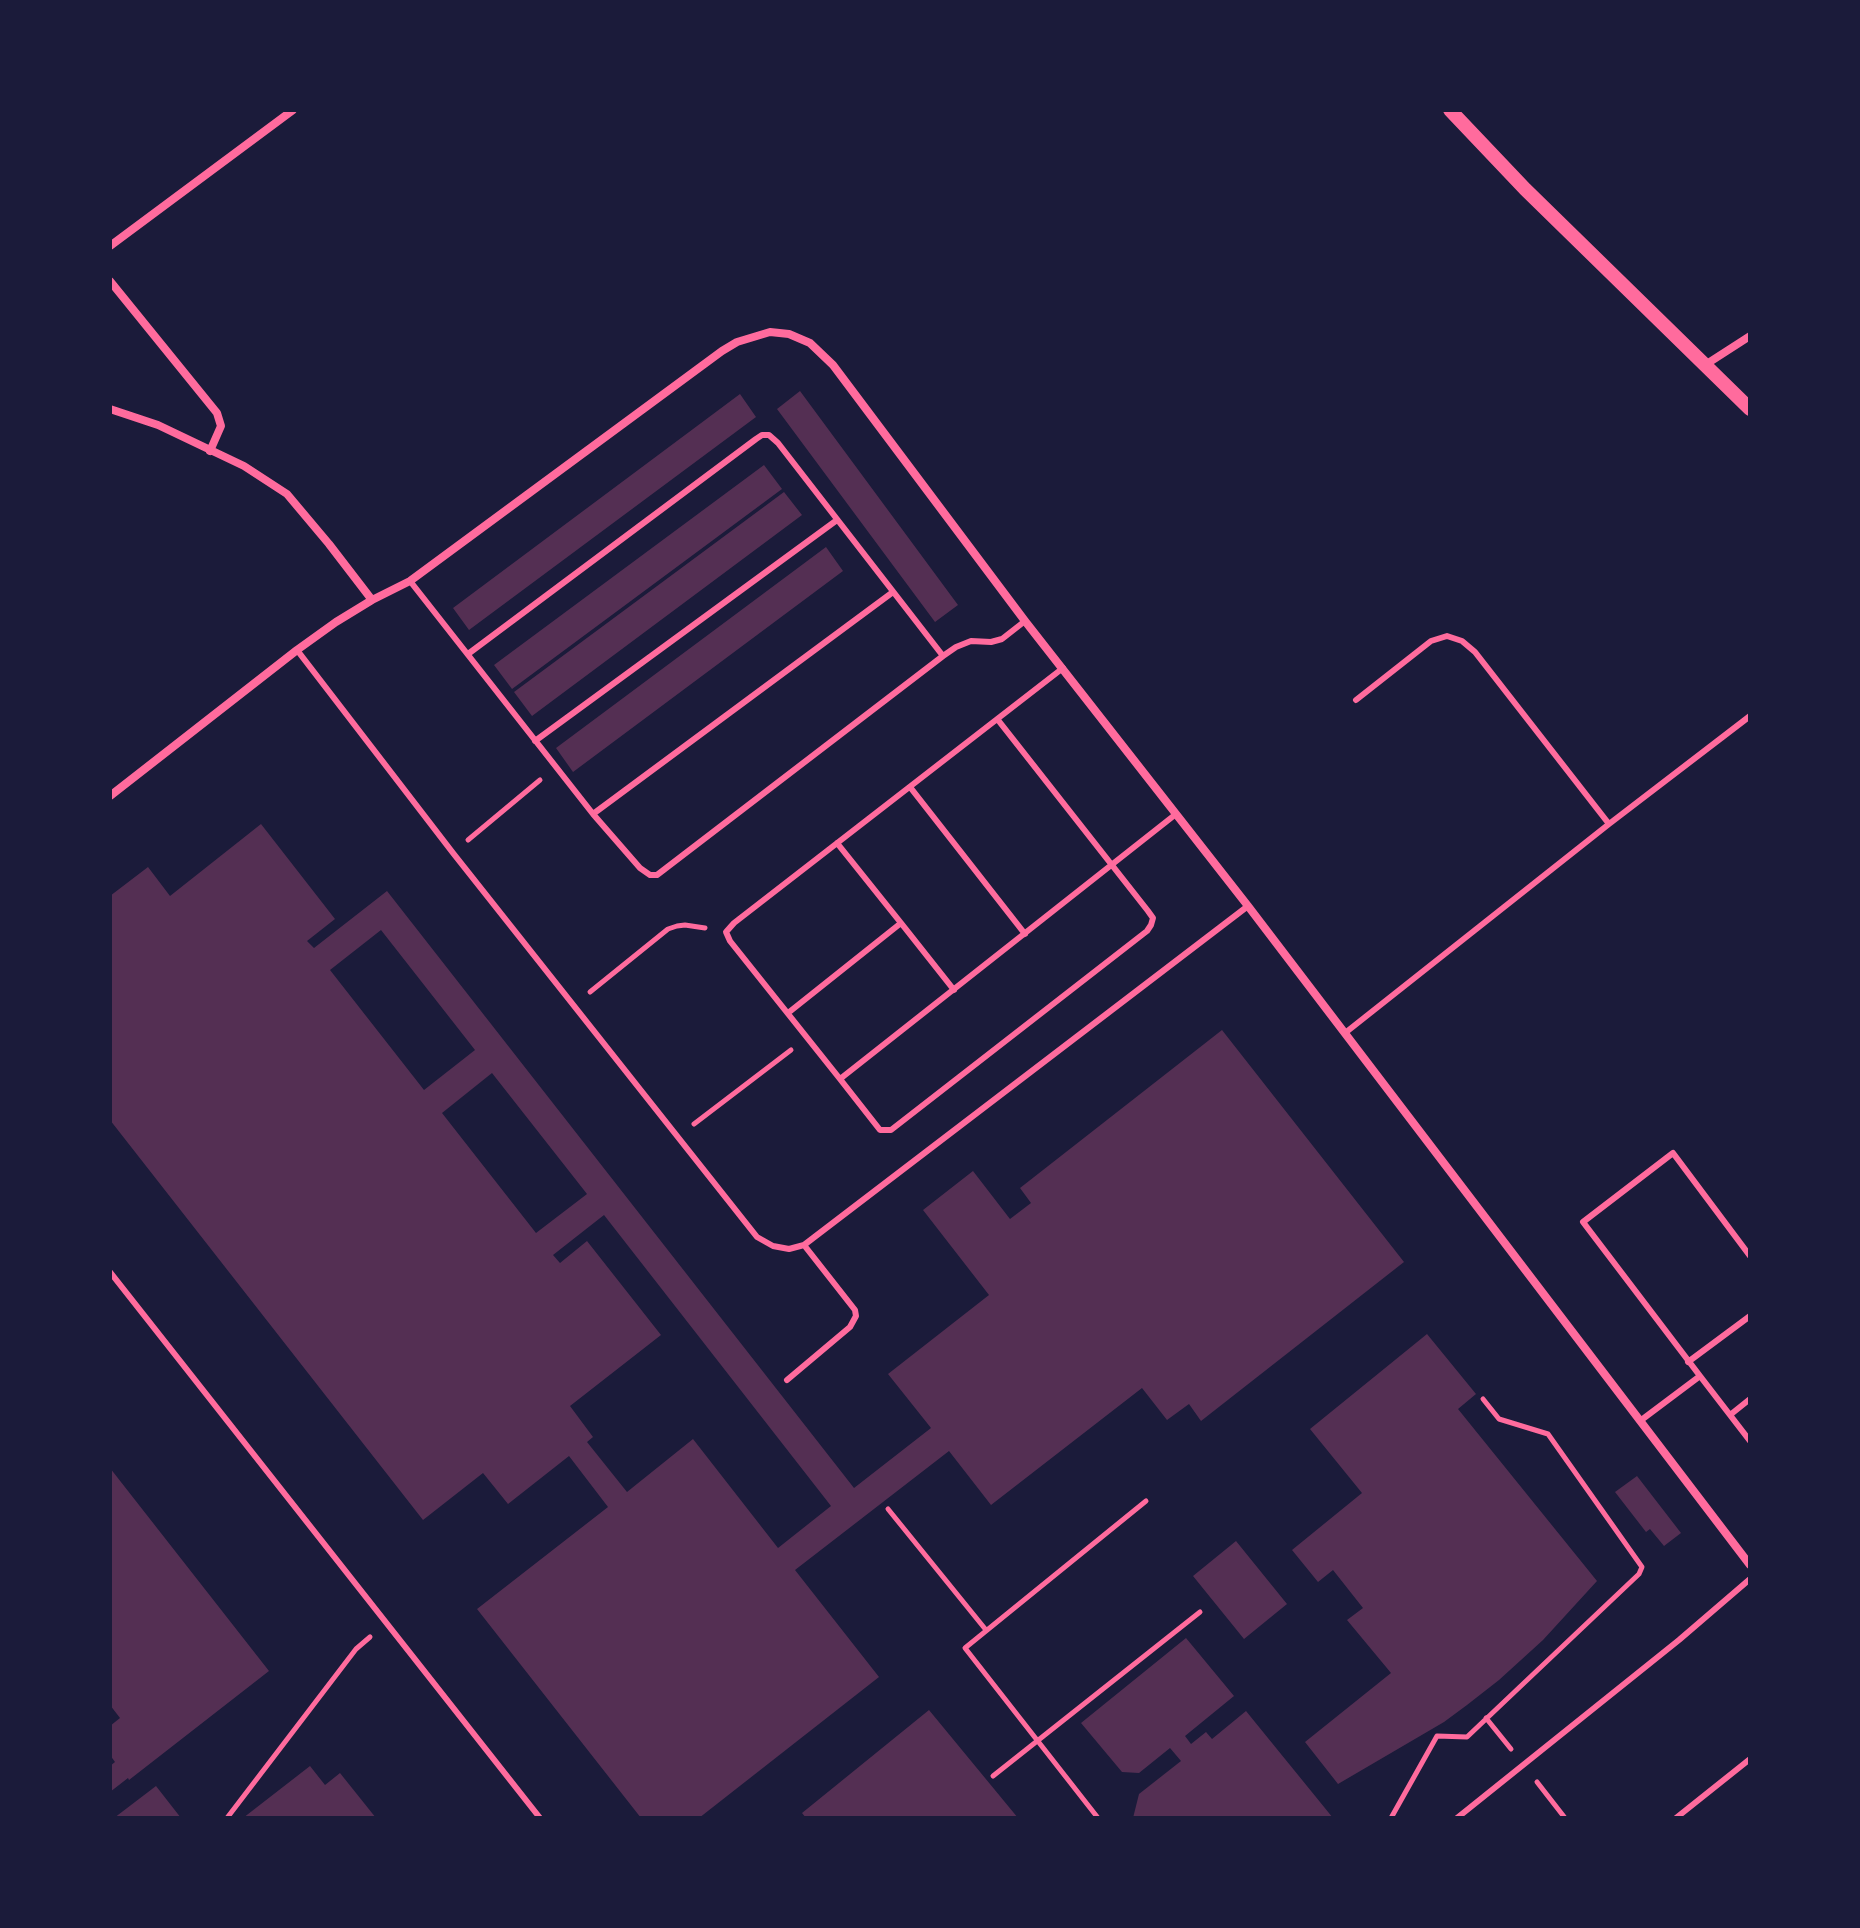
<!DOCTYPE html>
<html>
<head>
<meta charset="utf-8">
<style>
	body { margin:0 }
	#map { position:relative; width:1860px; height:1928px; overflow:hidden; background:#1b1b3a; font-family:"Archivo Narrow",sans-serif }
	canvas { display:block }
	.frame { position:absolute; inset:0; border:112px solid #1b1b3a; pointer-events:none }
</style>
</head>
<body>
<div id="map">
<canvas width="1860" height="1928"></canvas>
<div class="frame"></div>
</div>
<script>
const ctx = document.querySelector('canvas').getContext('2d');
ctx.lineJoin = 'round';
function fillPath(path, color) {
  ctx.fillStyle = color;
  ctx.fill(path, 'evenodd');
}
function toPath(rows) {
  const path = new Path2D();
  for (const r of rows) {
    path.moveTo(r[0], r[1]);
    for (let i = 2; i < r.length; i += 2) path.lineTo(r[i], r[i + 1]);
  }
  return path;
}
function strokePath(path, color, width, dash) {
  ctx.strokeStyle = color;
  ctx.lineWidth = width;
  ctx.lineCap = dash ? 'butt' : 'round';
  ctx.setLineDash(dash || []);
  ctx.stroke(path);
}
fillPath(toPath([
	[800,391,958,605,935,622,777,409],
	[740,394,756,417,469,630,453,608],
	[764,465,782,489,512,689,494,665],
	[784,492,802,515,532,716,514,692],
	[826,547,843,571,573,772,556,748],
	[261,824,335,919,307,941,314,948,387,891,854,1488,931,1428,888,1374,989,1295,923,1210,973,1171,1010,1219,1031,1203,1020,1188,1222,1030,1404,1262,1201,1421,1189,1404,1167,1420,1142,1388,991,1505,949,1451,795,1570,879,1677,699,1818,641,1818,477,1609,608,1507,569,1456,508,1504,483,1473,423,1520,110,1120,110,896,148,867,170,896],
	[381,930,475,1050,424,1090,330,970],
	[492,1073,587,1194,536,1233,442,1113],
	[604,1215,831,1506,778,1548,693,1439,627,1492,587,1442,593,1437,570,1406,661,1335,587,1241,560,1263,553,1255],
	[1427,1334,1476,1394,1458,1409,1597,1581,1543,1640,1499,1680,1467,1705,1444,1722,1338,1784,1305,1742,1391,1673,1347,1620,1363,1608,1333,1570,1318,1582,1292,1550,1362,1493,1310,1429],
	[110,1468,269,1671,129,1780,128,1778,110,1792,110,1766,115,1762,110,1755,110,1726,120,1718,110,1705],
	[1637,1476,1681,1533,1664,1546,1650,1529,1646,1532,1615,1492],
	[1236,1541,1287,1604,1244,1639,1193,1576],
	[1186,1638,1234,1696,1185,1736,1191,1744,1206,1732,1212,1739,1246,1711,1333,1818,1133,1818,1139,1794,1181,1761,1170,1748,1139,1773,1122,1772,1081,1723],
	[929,1710,1018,1818,806,1818,802,1813],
	[310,1766,325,1785,340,1773,376,1818,243,1818],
	[156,1786,181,1818,114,1818]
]), '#542f53');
strokePath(toPath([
	[468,840,540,780],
	[590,992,668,929,677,926,685,925,705,928],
	[694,1124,791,1050],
	[888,1509,986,1630],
	[1486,1718,1511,1749],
	[993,1776,1200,1612],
	[1537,1782,1565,1818],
	[227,1818,356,1649,370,1637],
	[1098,1818,965,1648,1146,1501],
	[1391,1818,1437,1736,1467,1737,1639,1574,1642,1567,1548,1434,1499,1419,1483,1399]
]), '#ff6b9d', 5);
strokePath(toPath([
	[410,581,593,814,640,868,650,875,657,875,943,656,956,647,971,641,991,642,1002,639,1025,621],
	[297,650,453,853,757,1237,773,1246,789,1249,804,1245,1248,906],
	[468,654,756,439,762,435,769,435,778,443,943,656],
	[1063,668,734,923,726,932,730,941,840,1079,1176,814],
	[1356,700,1431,641,1447,636,1462,641,1475,652,1609,824],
	[535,741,837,520],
	[910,787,1025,934],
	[593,814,893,592],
	[901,923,954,990],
	[788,1013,901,923,837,843],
	[1345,1033,1609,824,1750,716],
	[840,1079,880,1130,891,1130,1147,931,1151,925,1153,918,1148,911,998,720],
	[110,1272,540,1818],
	[1688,1362,1750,1316],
	[1700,1376,1750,1441],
	[787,1380,850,1327,856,1316,855,1310,804,1245],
	[1730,1415,1750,1399],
	[1640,1421,1700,1376,1583,1222,1673,1153,1750,1256],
	[1457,1818,1679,1640,1750,1579],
	[1676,1818,1750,1759]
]), '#ff6b9d', 6);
strokePath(toPath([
	[110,246,293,110],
	[110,281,217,413,221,426,210,451],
	[1705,365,1750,336],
	[110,409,158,425,244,466,287,494,329,544,372,600],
	[110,796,297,650,336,622,372,600,410,581,722,351,737,342,770,332,789,334,810,343,833,365,1025,621,1248,906,1750,1565]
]), '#ff6b9d', 8);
strokePath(toPath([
	[1450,110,1525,189,1750,409]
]), '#ff6b9d', 14);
</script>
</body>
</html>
